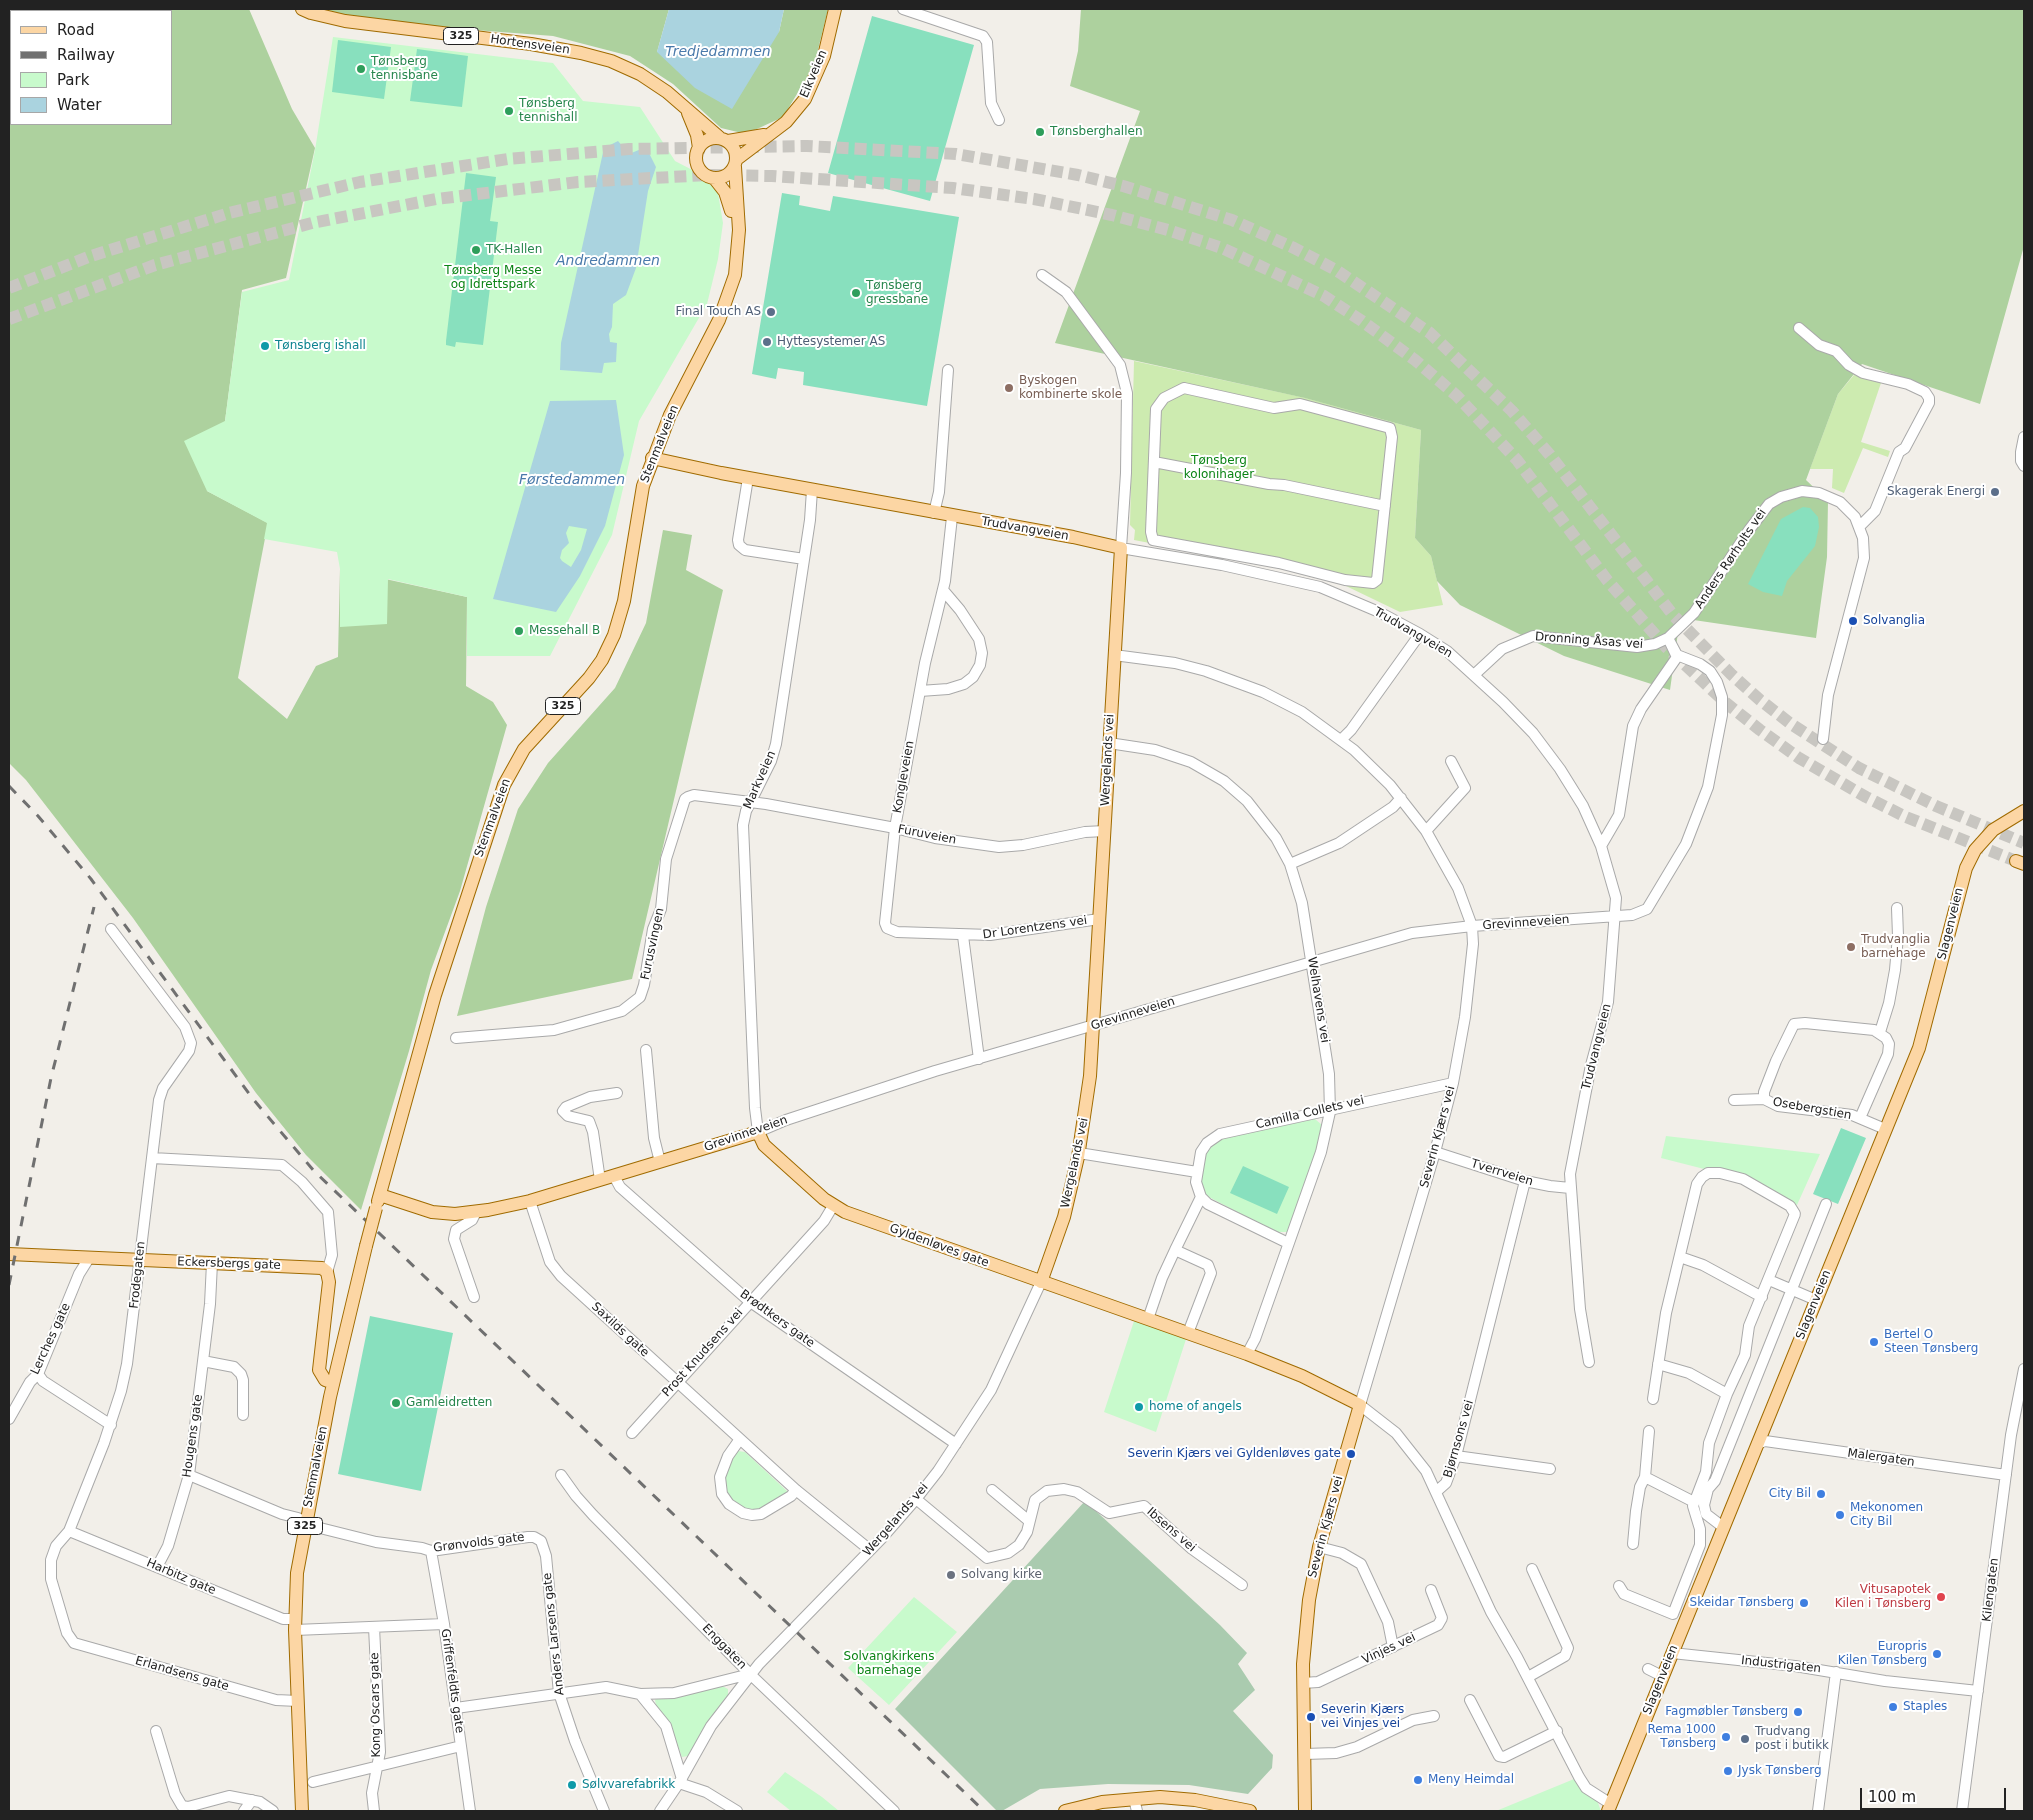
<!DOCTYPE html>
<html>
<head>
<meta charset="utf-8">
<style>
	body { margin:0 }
	#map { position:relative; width:2033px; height:1820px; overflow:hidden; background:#f2efe9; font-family:"DejaVu Sans",sans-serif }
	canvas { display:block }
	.frame { position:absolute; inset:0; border:10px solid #222; pointer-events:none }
	.legend { position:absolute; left:10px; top:10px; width:162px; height:115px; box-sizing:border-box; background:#fff; border:1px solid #a7a7a7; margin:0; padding:6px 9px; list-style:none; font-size:15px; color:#222 }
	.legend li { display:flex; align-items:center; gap:10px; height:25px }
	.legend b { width:25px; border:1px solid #a7a7a7 }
	.scale { position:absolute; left:1860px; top:1788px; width:146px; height:22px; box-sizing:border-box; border:2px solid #222; border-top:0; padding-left:6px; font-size:15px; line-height:18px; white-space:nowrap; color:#222; -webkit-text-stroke:4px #fff; paint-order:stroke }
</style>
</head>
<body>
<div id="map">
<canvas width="2033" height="1820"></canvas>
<div class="frame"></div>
<ul class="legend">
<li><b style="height:6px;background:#fcd6a4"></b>Road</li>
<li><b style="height:6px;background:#707070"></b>Railway</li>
<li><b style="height:14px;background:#c8facc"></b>Park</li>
<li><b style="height:14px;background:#aad3df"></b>Water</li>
</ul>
<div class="scale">100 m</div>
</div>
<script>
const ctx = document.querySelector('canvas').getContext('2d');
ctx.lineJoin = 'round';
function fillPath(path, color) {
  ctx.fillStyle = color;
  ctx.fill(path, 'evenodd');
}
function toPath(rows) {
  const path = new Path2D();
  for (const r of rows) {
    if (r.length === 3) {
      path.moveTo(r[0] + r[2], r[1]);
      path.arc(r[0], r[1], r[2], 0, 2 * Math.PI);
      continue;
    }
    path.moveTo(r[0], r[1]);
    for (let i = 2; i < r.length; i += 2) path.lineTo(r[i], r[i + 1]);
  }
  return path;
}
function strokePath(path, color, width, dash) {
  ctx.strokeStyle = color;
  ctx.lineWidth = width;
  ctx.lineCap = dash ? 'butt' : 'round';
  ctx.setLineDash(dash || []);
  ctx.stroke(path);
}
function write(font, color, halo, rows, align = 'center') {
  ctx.font = font + ' "DejaVu Sans",sans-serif';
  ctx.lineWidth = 4;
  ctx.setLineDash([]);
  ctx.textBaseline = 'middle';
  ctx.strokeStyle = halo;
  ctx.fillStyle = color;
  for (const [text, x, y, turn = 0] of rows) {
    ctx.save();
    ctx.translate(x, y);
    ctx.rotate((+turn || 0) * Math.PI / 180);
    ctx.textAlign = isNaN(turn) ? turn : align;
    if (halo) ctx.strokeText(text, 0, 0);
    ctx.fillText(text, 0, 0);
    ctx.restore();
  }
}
fillPath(toPath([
	[1134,361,1306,398,1421,430,1415,538,1431,556,1443,605,1400,612,1346,586,1305,573,1134,540,1135,530,1130,525],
	[1854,375,1882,380,1861,442,1890,451,1888,457,1863,448,1844,493,1832,488,1833,469,1810,469,1838,394]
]), '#cdebb0');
fillPath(toPath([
	[9,9,249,9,292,109,315,148,286,278,242,290,225,421,207,491,268,523,238,678,287,719,316,666,338,657,340,569,467,597,466,686,493,702,507,725,460,891,431,970,409,1051,361,1210,306,1155,256,1093,133,918,26,780,9,763],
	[11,11,171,11,171,124,11,124],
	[311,9,669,9,657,52,779,32,784,9,828,9,814,66,783,117,746,134,721,128,673,84,630,56,553,36,397,24],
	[1081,9,2024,9,2024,246,1980,404,1862,364,1838,394,1806,480,1828,501,1827,557,1816,638,1680,618,1670,690,1564,656,1460,605,1437,581,1431,556,1415,538,1421,430,1305,398,1055,343,1140,111,1070,86,1078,51],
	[663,530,692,535,686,570,723,590,632,979,457,1016,486,907,518,809,548,763,615,688,646,623]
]), '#add19e');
fillPath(toPath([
	[1085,1501,1220,1625,1247,1653,1238,1664,1255,1690,1233,1711,1273,1755,1272,1768,1248,1794,1189,1785,1108,1784,1040,1789,1002,1811,997,1811,895,1709]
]), '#aacbaf');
fillPath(toPath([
	[333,37,553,63,583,101,640,107,675,161,702,175,718,193,723,223,718,259,707,304,639,421,612,535,550,656,467,656,467,597,388,579,387,624,340,627,340,569,337,552,264,539,267,523,207,491,184,441,225,421,242,292,289,280,315,150],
	[1315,1119,1322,1125,1319,1144,1287,1232,1276,1232,1205,1195,1200,1183,1206,1152,1210,1146,1222,1138],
	[1666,1136,1820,1154,1797,1205,1708,1170,1661,1158],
	[1136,1315,1188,1333,1156,1432,1104,1412],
	[738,1451,745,1452,788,1492,771,1508,746,1511,726,1495,723,1477,734,1455],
	[914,1597,957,1632,889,1705,848,1668],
	[722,1686,728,1689,728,1696,711,1717,688,1756,682,1757,670,1724,656,1705,655,1700,657,1698],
	[785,1772,822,1797,839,1811,791,1811,767,1792],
	[1579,1777,1595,1795,1601,1811,1496,1811]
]), '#c8facc');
fillPath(toPath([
	[872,16,974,45,930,201,828,173],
	[338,40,391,47,384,99,332,92],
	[417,49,468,56,462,107,410,101],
	[466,173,496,177,490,221,498,222,483,345,456,342,455,347,446,345,446,341],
	[782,193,800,196,799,205,830,211,833,196,959,217,927,406,803,385,804,372,778,368,776,379,752,374],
	[1803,507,1810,508,1818,517,1819,527,1815,546,1787,581,1782,596,1763,592,1748,584,1781,519],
	[1841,1128,1866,1138,1838,1204,1813,1194],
	[1243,1166,1289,1187,1277,1214,1230,1193],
	[370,1316,453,1333,421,1491,338,1474]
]), '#88e0be');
fillPath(toPath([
	[669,9,784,9,779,32,732,109,695,88,657,52],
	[618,141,629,154,646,147,656,167,648,191,636,268,626,295,613,304,612,327,609,334,610,342,617,343,616,362,604,363,602,373,560,370,561,343,604,148],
	[616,400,624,455,605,526,580,576,556,612,493,599,550,401],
	[569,526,587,529,581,550,571,567,562,561,560,558,562,550,569,543,566,533]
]), '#aad3df');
strokePath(toPath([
	[9,288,91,256,229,213,360,182,508,159,629,149,807,146,956,154,1078,175,1123,186,1232,220,1294,248,1336,270,1430,333,1512,411,1550,455,1673,615,1731,674,1760,700,1791,724,1859,768,1936,806,2024,843],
	[9,319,155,265,312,223,436,199,578,182,708,175,772,176,953,188,1034,199,1112,215,1168,230,1222,248,1324,296,1362,321,1415,360,1457,396,1517,460,1607,580,1666,647,1726,703,1760,730,1799,758,1866,797,1906,817,2016,861]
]), '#c8c6c1', 12, [12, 6]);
const minor = toPath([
	[903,9,983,36,987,42,991,103,999,120],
	[1042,275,1066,292,1120,365,1127,393,1126,473,1121,548,1222,565,1320,587,1379,612,1420,634,1447,651,1503,702,1533,733,1560,769,1583,806,1601,846,1616,898,1608,1002,1591,1065,1570,1174,1580,1309,1589,1362],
	[1799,328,1819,345,1836,351,1849,365,1863,373,1908,384,1925,392,1929,398,1929,403,1905,448,1899,452,1875,511,1860,526],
	[1184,388,1274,408,1300,404,1390,428,1392,437,1377,580,1373,583,1345,580,1279,563,1153,540,1151,532,1156,409,1164,398,1184,388],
	[2024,437,2021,452,2021,461,2024,466],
	[1154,462,1269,484,1284,485,1385,506],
	[748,478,738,540,739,545,745,550,804,559],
	[812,490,810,520,776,744,771,761,746,811,743,825,755,1108,758,1132,786,1120,935,1071,1412,933,1472,926,1632,915,1647,909,1686,844,1708,787,1722,715,1722,697,1717,682,1710,671,1700,664,1677,655,1668,638,1655,644,1637,647,1533,636,1502,649,1475,674],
	[934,513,939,492,948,370],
	[952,517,945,581,925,663,895,828,885,923,887,928,897,932,990,935,1099,919],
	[1114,655,1175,663,1206,671,1263,692,1302,712,1354,750,1390,785,1426,831,1458,888,1472,926,1473,944,1465,1017,1453,1083,1435,1152,1360,1405,1396,1433,1426,1471,1491,1612,1517,1657,1579,1777,1586,1788,1611,1804],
	[920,691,948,689,964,684,973,677,980,665,982,653,979,639,960,610,943,590],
	[1341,740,1351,730,1420,634],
	[1109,743,1155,750,1191,762,1224,781,1247,801,1276,838,1290,864,1302,903,1329,1074,1330,1112,1321,1152,1255,1339,1247,1354],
	[1426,831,1465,788,1451,761],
	[1601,846,1619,815,1633,726,1641,709,1677,657,1668,638,1694,613,1749,530,1769,504,1781,497,1802,491,1819,493,1840,502,1855,517,1863,538,1864,558,1828,695,1823,739],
	[1290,864,1339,843,1393,807,1401,798],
	[111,929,185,1027,191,1043,189,1051,163,1088,159,1100,127,1364,121,1391,104,1443,69,1531,56,1546,51,1560,51,1579,67,1633,74,1643,276,1700,298,1701],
	[963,936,979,1059],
	[1880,1032,1889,1003,1895,970,1898,936,1897,908],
	[456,1038,554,1030,622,1011,640,997,644,985,653,929,661,909,666,859,685,799,688,797,694,795,766,804,895,828,935,838,999,847,1023,845,1085,832,1105,831],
	[646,1050,654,1138,660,1162],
	[1764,1099,1764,1092,1776,1061,1794,1024,1805,1023,1874,1030,1886,1038,1889,1044,1888,1054,1860,1118],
	[1734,1100,1764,1099,1778,1106,1852,1115,1885,1129],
	[1435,1152,1525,1181,1550,1186,1570,1188],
	[1079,1153,1197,1172],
	[152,1158,282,1165,302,1182,328,1212,332,1255,327,1272],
	[614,1176,620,1187,749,1301,956,1444],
	[600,1180,593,1132,589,1121,568,1116,563,1111,566,1107,590,1097,617,1093],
	[530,1201,550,1262,561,1276,796,1490,870,1550],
	[1288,1243,1208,1204,1201,1197,1196,1182,1201,1152,1207,1143,1220,1134,1453,1083],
	[1175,1250,1201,1197],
	[1680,1257,1703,1265,1762,1297],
	[1769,1280,1816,1300],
	[474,1297,454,1239,456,1230,472,1220,476,1212],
	[1148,1319,1162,1278,1175,1250,1208,1265,1211,1273,1188,1333],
	[203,1361,234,1367,241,1374,243,1380,243,1415],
	[1658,1364,1689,1373,1727,1394],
	[38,1374,43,1381,111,1425],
	[9,1419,30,1382,38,1374,79,1274,89,1258],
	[632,1433,824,1221,833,1206],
	[740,1439,728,1456,720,1477,722,1494,729,1504,743,1513,752,1515,761,1514,791,1496,796,1490],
	[1757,1444,1765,1441,2006,1475],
	[1456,1456,1550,1469],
	[189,1475,282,1514,298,1518,312,1526,376,1542,422,1548,431,1551,528,1537,534,1537,541,1541,546,1556,559,1693,575,1741,604,1811],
	[561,1475,576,1496,593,1515,750,1674,894,1811],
	[1645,1477,1694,1502],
	[992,1490,1029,1521],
	[1437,1491,1446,1483,1456,1456,1525,1181],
	[916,1499,987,1558,1008,1553,1019,1545,1027,1532,1035,1500,1047,1491,1064,1489,1077,1492,1109,1513,1144,1506,1192,1549,1242,1585],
	[1723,1527,1706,1514,1704,1505,1708,1489,1715,1481,1826,1204],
	[69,1531,283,1619,295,1619],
	[1633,1544,1636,1511,1640,1487,1645,1477,1649,1431],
	[1319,1547,1342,1553,1361,1564,1388,1622,1393,1647],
	[431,1551,444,1624,470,1811],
	[157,1567,168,1546,189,1475,210,1304,212,1263],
	[1619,1586,1624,1594,1673,1614,1700,1545,1700,1529,1693,1506,1706,1472,1709,1443,1727,1394,1745,1355,1749,1326,1795,1214,1790,1206,1743,1179,1720,1173,1708,1173,1702,1177,1697,1184,1666,1313,1653,1399],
	[295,1630,444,1624],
	[1672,1653,1795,1666,1885,1681,1978,1691],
	[1648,1669,1662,1676],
	[1528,1677,1565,1656,1568,1648,1532,1569],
	[1303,1683,1318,1682,1438,1625,1442,1618,1431,1590],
	[640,1694,666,1726,682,1779],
	[1470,1700,1499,1756,1504,1757,1557,1731],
	[456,1708,606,1687,640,1694,674,1693,750,1674],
	[156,1731,175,1794,182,1806,188,1807,229,1796,260,1802,273,1811],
	[1305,1754,1336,1753,1357,1747,1413,1720,1434,1716],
	[313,1782,461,1746],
	[679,1783,706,1792,737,1811],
	[1134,1799,1137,1811],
	[244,1811,252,1800],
	[374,1811,372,1793,380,1752,374,1627],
	[660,1811,679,1783,711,1726,759,1664,882,1538,916,1499,938,1471,991,1390,1041,1282],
	[1818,1811,1836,1672],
	[1962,1811,2011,1435,2024,1369]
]);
const major = toPath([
	[302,9,311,13,345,21,531,44,581,53,611,61,640,74,667,92,719,137],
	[688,113,697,135,699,148],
	[716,158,20],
	[728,141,764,135],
	[737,159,786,122,805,99,824,56,835,9],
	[714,178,725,192,731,211],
	[652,458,721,473,1073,537,1121,548,1090,1076,1078,1157,1064,1217,1041,1282],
	[2016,861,2024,864],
	[380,1195,432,1212,455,1214,488,1210,530,1201,758,1132,764,1145,824,1199,845,1212,1247,1354,1302,1376,1360,1405,1319,1547,1309,1600,1303,1664,1305,1811],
	[378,1201,435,995,504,785,524,749,589,678,602,660,614,635,624,601,643,486,670,415,719,320,735,275,739,230,735,167],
	[9,1254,322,1268,327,1272,329,1282,319,1370,325,1380,333,1383],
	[302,1811,295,1630,297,1573,330,1397,366,1246],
	[1065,1811,1102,1802,1160,1797,1195,1800,1250,1811],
	[1608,1811,1919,1048,1966,868,1975,850,1993,830,2024,811]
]);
strokePath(minor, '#a9a9a9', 12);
strokePath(major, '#a06b00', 14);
strokePath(minor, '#fff', 10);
strokePath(major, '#fcd6a4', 12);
strokePath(toPath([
	[9,786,38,816,91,879,253,1099,314,1171,984,1811],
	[9,1285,51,1078,94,907]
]), '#707070', 3, [10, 10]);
const majorBridge = toPath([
	[366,1246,376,1208]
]);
strokePath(majorBridge, '#a06b00', 14, []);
strokePath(majorBridge, '#fcd6a4', 12);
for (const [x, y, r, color] of [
	[361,69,5,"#2e9e5b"],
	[509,111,5,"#2e9e5b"],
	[1040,132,5,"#2e9e5b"],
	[476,250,5,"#2e9e5b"],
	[856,293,5,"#2e9e5b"],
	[771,312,5,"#5c6f8a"],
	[767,342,5,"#5c6f8a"],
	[265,346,5,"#0f9aa8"],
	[1009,388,5,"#8d6e63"],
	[1995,492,5,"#5c6f8a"],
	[1853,621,5,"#1a4fb4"],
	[519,631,5,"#2e9e5b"],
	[1851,947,5,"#8d6e63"],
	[1874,1342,5,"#3f7fe0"],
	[396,1403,5,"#2e9e5b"],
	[1139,1407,5,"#0f9aa8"],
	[1351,1454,5,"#1a4fb4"],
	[1821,1494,5,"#3f7fe0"],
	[1840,1515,5,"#3f7fe0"],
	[951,1575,5,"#6b7280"],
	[1941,1597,5,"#e0444e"],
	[1804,1603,5,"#3f7fe0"],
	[1937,1654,5,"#3f7fe0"],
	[1893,1707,5,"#3f7fe0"],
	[1798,1712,5,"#3f7fe0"],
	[1311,1717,5,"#1a4fb4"],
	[1726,1737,5,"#3f7fe0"],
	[1745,1739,5,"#5c6f8a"],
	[1728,1771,5,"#3f7fe0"],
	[1418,1780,5,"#3f7fe0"],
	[572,1785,5,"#0f9aa8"]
]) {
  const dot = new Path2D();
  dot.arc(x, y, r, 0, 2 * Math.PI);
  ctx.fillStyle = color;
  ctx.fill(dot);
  strokePath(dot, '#fff', 2);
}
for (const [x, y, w] of [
	[461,36,35],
	[563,706,35],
	[305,1526,35]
]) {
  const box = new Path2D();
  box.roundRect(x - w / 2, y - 8.5, w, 17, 4);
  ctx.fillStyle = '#fff';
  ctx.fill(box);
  strokePath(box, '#222', 1);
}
write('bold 11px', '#222', null, [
	["325",461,36],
	["325",563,706],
	["325",305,1526]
]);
write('12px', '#222', '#fff', [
	["Hortensveien",530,45,8],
	["Eikveien",814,74,-67],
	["Stenmalveien",660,444,-68],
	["Trudvangveien",1025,529,10],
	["Anders Rørholts vei",1731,559,-56],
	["Trudvangveien",1413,633,30],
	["Dronning Åsas vei",1589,641,4],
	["Wergelands vei",1108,760,-87],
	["Kongleveien",904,777,-80],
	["Markveien",760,780,-66],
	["Stenmalveien",493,818,-70],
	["Furuveien",927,835,11],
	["Grevinneveien",1526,923,-4],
	["Slagenveien",1951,924,-76],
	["Dr Lorentzens vei",1035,928,-8],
	["Furusvingen",653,944,-78],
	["Welhavens vei",1318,1000,81],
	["Grevinneveien",1133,1014,-17],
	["Trudvangveien",1597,1047,-76],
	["Osebergstien",1812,1109,10],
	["Camilla Collets vei",1310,1113,-13],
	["Grevinneveien",746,1134,-19],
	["Severin Kjærs vei",1438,1137,-75],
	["Wergelands vei",1075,1163,-78],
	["Tverrveien",1502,1173,17],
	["Gyldenløves gate",939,1246,20],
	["Eckersbergs gate",229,1264,2],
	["Frodegaten",138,1275,-84],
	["Slagenveien",1814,1305,-68],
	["Brødtkers gate",777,1319,36],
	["Saxilds gate",620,1330,43],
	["Lerches gate",51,1339,-65],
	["Prost Knudsens vei",703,1353,-48],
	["Hougens gate",193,1436,-82],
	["Bjørnsons vei",1459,1439,-74],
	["Malergaten",1881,1458,8],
	["Stenmalveien",316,1467,-79],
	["Wergelands vei",896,1520,-49],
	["Severin Kjærs vei",1326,1527,-75],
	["Ibsens vei",1171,1530,41],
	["Grønvolds gate",479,1543,-7],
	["Harbitz gate",181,1577,23],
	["Kilengaten",1991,1590,-83],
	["Anders Larsens gate",554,1634,-96],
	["Enggaten",724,1647,46],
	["Vinjes vei",1389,1649,-25],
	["Industrigaten",1781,1665,6],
	["Erlandsens gate",182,1674,16],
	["Slagenveien",1661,1680,-68],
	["Griffenfeldts gate",452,1681,82],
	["Kong Oscars gate",376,1705,-91]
]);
write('12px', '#27864d', '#fff', [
	["Tønsberg",371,62],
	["tennisbane",371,76],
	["Tønsberg",519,104],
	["tennishall",519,118],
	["Tønsberghallen",1050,132],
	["TK-Hallen",486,250],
	["Tønsberg",866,286],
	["gressbane",866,300],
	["Messehall B",529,631],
	["Gamleidretten",406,1403]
], 'left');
write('12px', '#0c8416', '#fff', [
	["Tønsberg Messe",493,271],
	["og Idrettspark",493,285],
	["Tønsberg",1219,461],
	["kolonihager",1219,475],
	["Solvangkirkens",889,1657],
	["barnehage",889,1671]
]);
write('12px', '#4e5e75', '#fff', [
	["Final Touch AS",761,312],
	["Hyttesystemer AS",777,342,"left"],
	["Skagerak Energi",1985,492],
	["Trudvang",1755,1732,"left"],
	["post i butikk",1755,1746,"left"]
], 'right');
write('12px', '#0d838f', '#fff', [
	["Tønsberg ishall",275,346],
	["home of angels",1149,1407],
	["Sølvvarefabrikk",582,1785]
], 'left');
write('12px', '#785e54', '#fff', [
	["Byskogen",1019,381],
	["kombinerte skole",1019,395],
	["Trudvanglia",1861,940],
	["barnehage",1861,954]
], 'left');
write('12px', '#164399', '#fff', [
	["Solvanglia",1863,621],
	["Severin Kjærs vei Gyldenløves gate",1341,1454,"right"],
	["Severin Kjærs",1321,1710],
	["vei Vinjes vei",1321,1724]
], 'left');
write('12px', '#366cbe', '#fff', [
	["Bertel O",1884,1335],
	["Steen Tønsberg",1884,1349],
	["City Bil",1811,1494,"right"],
	["Mekonomen",1850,1508],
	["City Bil",1850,1522],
	["Skeidar Tønsberg",1794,1603,"right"],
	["Europris",1927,1647,"right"],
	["Kilen Tønsberg",1927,1661,"right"],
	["Staples",1903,1707],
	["Fagmøbler Tønsberg",1788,1712,"right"],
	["Rema 1000",1716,1730,"right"],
	["Tønsberg",1716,1744,"right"],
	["Jysk Tønsberg",1738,1771],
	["Meny Heimdal",1428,1780]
], 'left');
write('12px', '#5b616d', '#fff', [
	["Solvang kirke",961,1575]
], 'left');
write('12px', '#be3a42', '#fff', [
	["Vitusapotek",1931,1590],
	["Kilen i Tønsberg",1931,1604]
], 'right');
write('italic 14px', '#4a7aab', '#fff', [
	["Tredjedammen",718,52],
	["Andredammen",608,261],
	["Førstedammen",572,480]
]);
</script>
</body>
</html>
